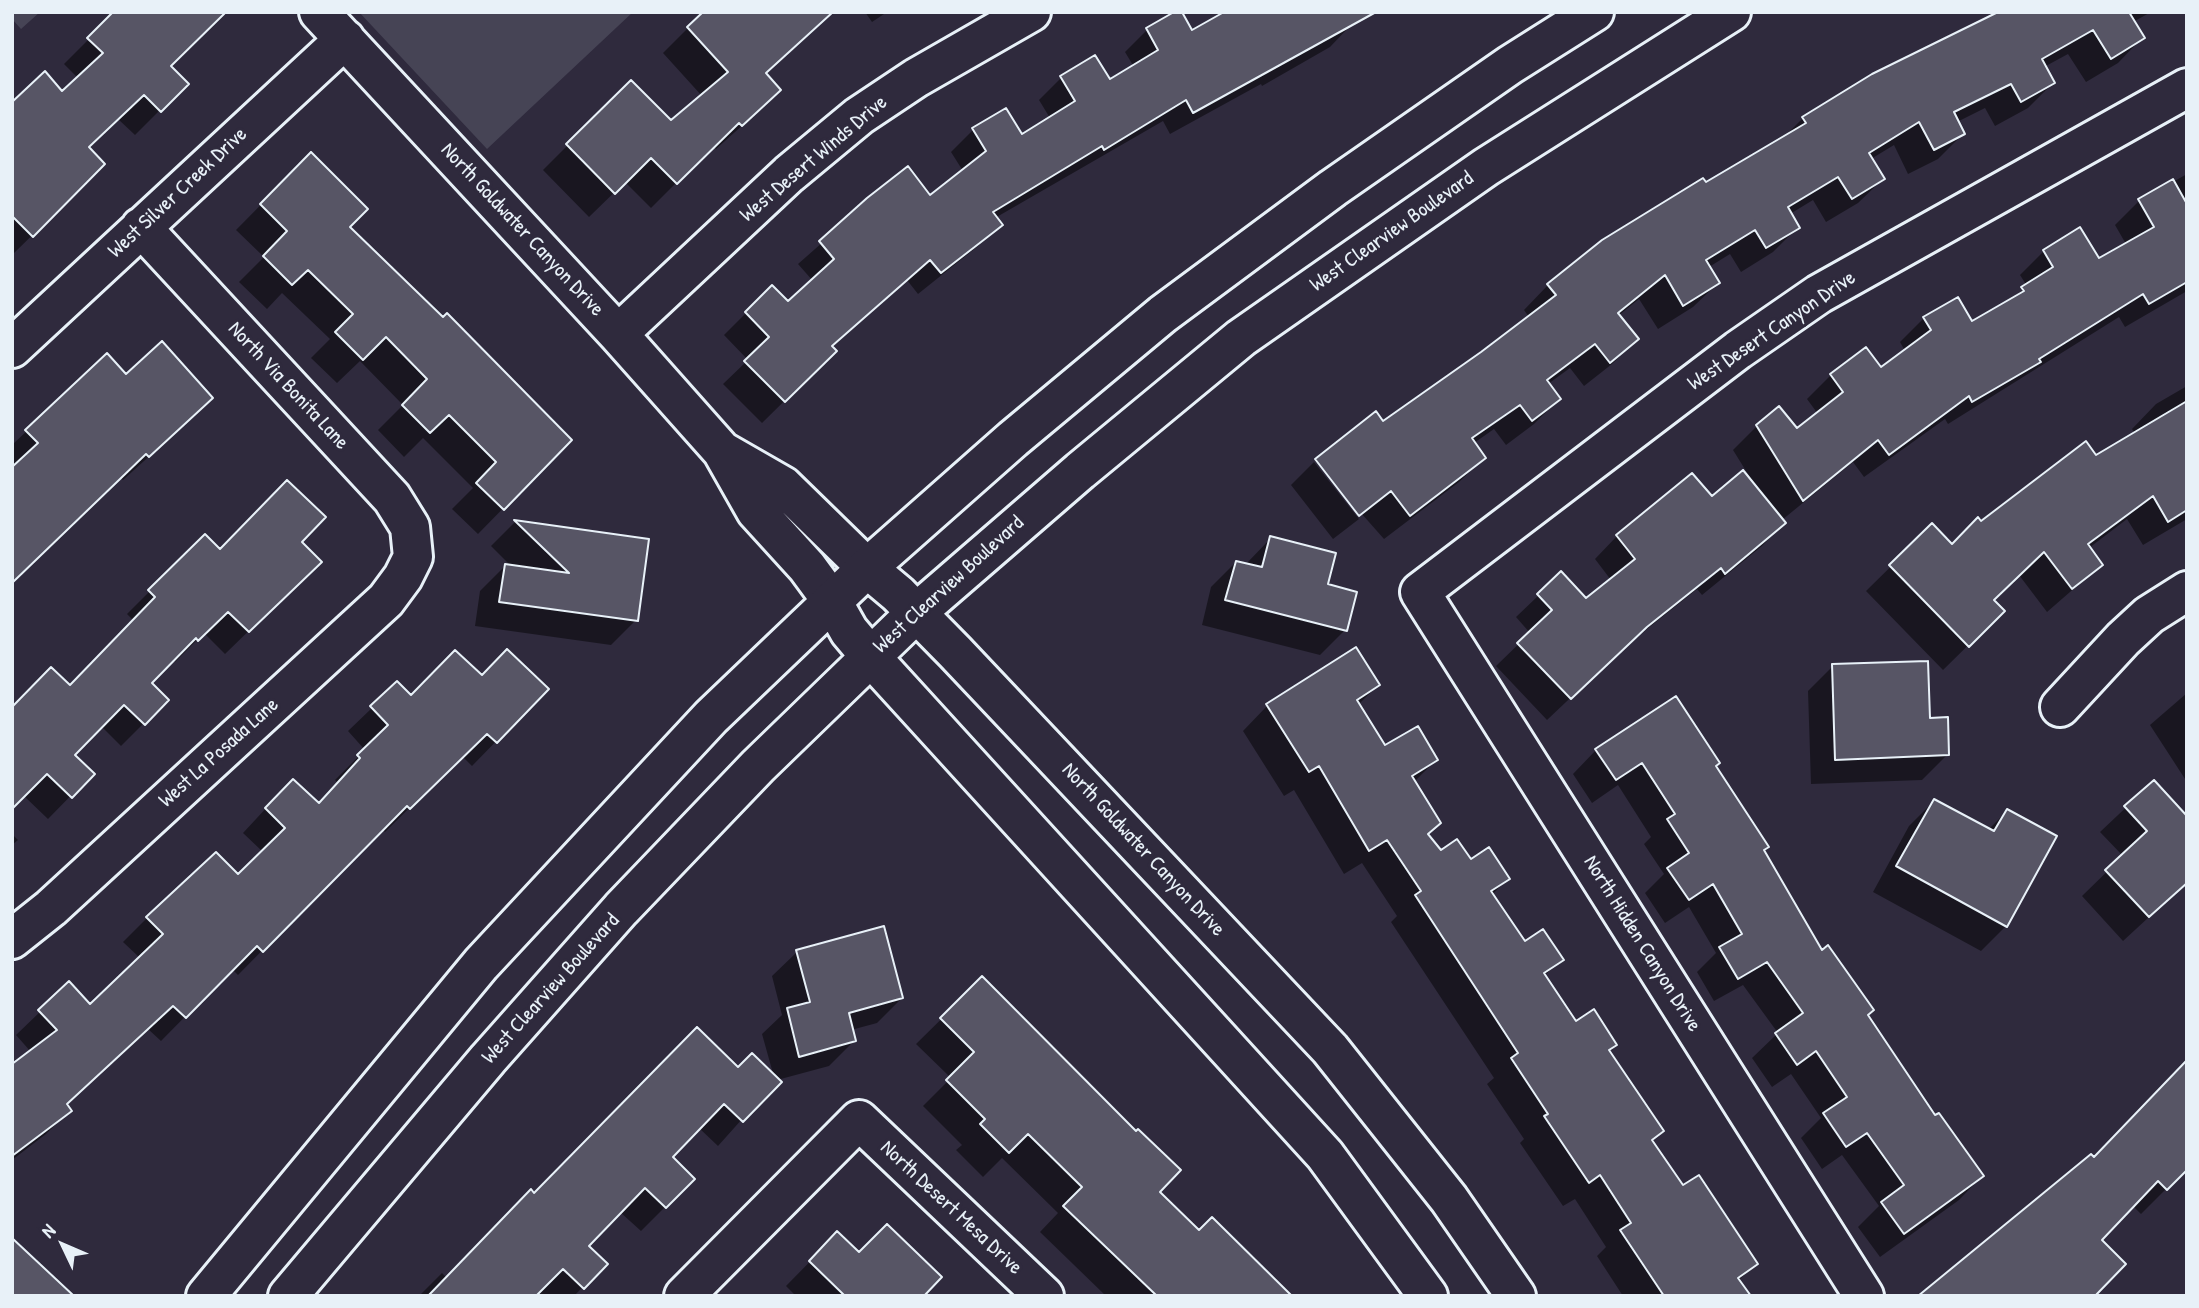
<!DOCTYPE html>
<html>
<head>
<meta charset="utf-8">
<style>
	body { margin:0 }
	#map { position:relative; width:2199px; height:1308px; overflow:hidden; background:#2f2a3d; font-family:"Patrick Hand",sans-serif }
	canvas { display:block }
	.frame { position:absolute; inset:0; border:14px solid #e8f1f8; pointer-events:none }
	.north { position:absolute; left:28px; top:1210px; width:70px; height:70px; -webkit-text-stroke:5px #2f2a3d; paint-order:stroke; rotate:314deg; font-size:19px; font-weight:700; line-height:28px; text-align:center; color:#e8f1f8 }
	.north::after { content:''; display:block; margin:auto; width:24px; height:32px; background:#e8f1f8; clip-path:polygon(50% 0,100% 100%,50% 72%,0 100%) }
</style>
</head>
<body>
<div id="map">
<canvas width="2199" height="1308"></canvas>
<div class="frame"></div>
<div class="north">N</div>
</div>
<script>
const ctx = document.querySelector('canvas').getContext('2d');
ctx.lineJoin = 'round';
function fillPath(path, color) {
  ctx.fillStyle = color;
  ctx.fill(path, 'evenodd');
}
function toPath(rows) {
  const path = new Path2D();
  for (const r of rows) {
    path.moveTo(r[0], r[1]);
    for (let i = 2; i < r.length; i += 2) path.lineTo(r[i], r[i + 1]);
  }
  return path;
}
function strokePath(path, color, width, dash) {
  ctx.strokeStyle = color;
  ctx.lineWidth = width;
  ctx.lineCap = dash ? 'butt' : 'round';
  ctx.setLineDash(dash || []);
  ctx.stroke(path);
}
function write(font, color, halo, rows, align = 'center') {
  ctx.font = font + ' "Patrick Hand",sans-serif';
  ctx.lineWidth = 6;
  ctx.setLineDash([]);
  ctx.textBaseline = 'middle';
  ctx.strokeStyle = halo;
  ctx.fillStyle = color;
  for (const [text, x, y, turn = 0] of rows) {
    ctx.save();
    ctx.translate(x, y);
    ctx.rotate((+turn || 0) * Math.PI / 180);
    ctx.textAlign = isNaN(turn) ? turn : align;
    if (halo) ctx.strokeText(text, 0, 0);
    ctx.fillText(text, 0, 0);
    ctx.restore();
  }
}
fillPath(toPath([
	[12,12,40,12,21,29,12,19],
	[359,12,633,12,487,149]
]), '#464455');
fillPath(toPath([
	[116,12,186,84,135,135,118,119,87,148,58,210,12,255,12,104,62,93,78,78,64,64],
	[865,12,887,12,872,22],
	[1220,12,1357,12,1352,24,1330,47,1262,86,1261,84,1170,134,1163,121,995,218,1000,224,978,246,918,294,907,280,831,347,835,351,762,423,723,384,748,360,724,335,772,287,788,303,813,281,798,264,907,168,930,197,963,171,951,152,973,130,1021,136,1050,118,1039,100,1061,78,1109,82,1134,67,1125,52,1147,30,1191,32,1222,16],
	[2002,12,2151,12,2133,22,2142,38,2118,63,2086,82,2068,54,2044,67,2053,83,2028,108,1995,126,1985,108,1957,122,1963,134,1938,159,1908,174,1894,145,1871,159,1883,179,1858,203,1826,222,1813,200,1790,214,1798,227,1773,252,1741,272,1730,254,1709,267,1718,283,1693,307,1658,329,1639,299,1618,316,1637,339,1612,364,1584,386,1570,368,1548,384,1559,399,1534,424,1506,445,1494,429,1474,443,1484,458,1459,482,1384,539,1315,461,1375,414,1383,423,1529,317,1524,310,1548,285,1782,139,1803,118],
	[819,23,765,74,754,115,716,149,713,146,651,208,625,182,589,217,543,170,631,82,671,122,702,96,663,53,688,28],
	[311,154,348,227,570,440,478,534,452,509,473,488,423,438,404,457,378,430,403,405,360,361,337,383,311,358,330,339,282,293,267,309,239,282,264,257,236,230],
	[2187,174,2187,291,2125,327,2119,317,1948,424,1945,419,1864,477,1853,462,1782,520,1784,523,1762,546,1702,595,1697,589,1622,649,1547,720,1496,666,1530,633,1516,617,1561,574,1586,600,1611,580,1595,559,1617,536,1712,499,1751,479,1733,450,1757,426,1796,430,1818,414,1807,399,1831,375,1881,370,1905,351,1900,342,1924,318,1972,323,2010,301,2027,286,2020,275,2044,251,2098,260,2126,244,2115,225,2139,201],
	[107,355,126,376,186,423,123,480,120,477,12,583,12,445],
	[2187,386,2187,519,2143,545,2127,519,2089,548,2101,565,2047,612,2019,575,1992,600,2003,611,1943,670,1866,591,1932,526,1952,546,1981,523,2135,434,2132,429,2156,404],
	[1314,462,1359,519,1333,539,1291,485],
	[515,522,647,540,636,620,611,645,475,626,480,591,505,566,512,567,491,546],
	[205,536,219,551,299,542,297,584,225,654,204,633,175,662,172,660,150,684,167,700,121,746,101,726,73,755,92,774,48,819,24,796,69,687,134,621,127,614],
	[1271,538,1326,585,1345,630,1320,655,1202,625,1211,587,1236,562,1245,565],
	[1833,666,1947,755,1922,780,1811,784,1808,691],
	[481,678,547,689,472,766,462,756,385,832,382,829,238,975,232,969,161,1041,148,1029,65,1105,69,1111,46,1134,12,1160,12,1066,31,1052,16,1035,69,984,90,1006,140,958,123,942,172,893,238,877,263,852,243,833,269,805,318,805,338,783,335,780,365,750,348,731,397,684,410,697],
	[1378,685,1358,705,1385,748,1436,760,1414,782,1426,834,1440,852,1508,878,1492,895,1524,944,1561,959,1544,976,1575,1023,1615,1044,1608,1051,1662,1131,1651,1142,1682,1188,1756,1263,1738,1281,1749,1296,1623,1296,1597,1256,1606,1247,1575,1199,1563,1206,1520,1143,1524,1139,1487,1084,1494,1078,1391,922,1397,916,1362,863,1344,874,1294,790,1284,796,1243,731,1267,706],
	[2187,693,2187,782,2150,725],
	[1596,750,1714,767,1822,952,1935,1118,1982,1176,1959,1200,1880,1257,1858,1227,1879,1206,1842,1155,1822,1169,1801,1138,1821,1118,1791,1074,1772,1087,1752,1058,1778,1033,1743,985,1714,1001,1697,972,1716,953,1689,907,1665,923,1645,893,1664,874,1644,844,1651,837,1618,785,1592,803,1573,774],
	[2153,782,2187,882,2123,941,2082,896,2123,856,2100,832],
	[1934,801,1988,830,2007,811,2006,926,1981,951,1873,892,1909,826],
	[12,834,18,840,12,845],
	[797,952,902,998,877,1023,851,1030,854,1041,829,1066,777,1080,718,1146,699,1128,670,1157,665,1207,641,1231,620,1212,587,1246,605,1264,574,1296,541,1296,537,1292,534,1296,419,1296,442,1273,447,1278,534,1195,738,1069,774,1077,762,1034,782,1015,772,976],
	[555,1264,567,1270,567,1275],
	[982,979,1157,1192,1199,1233,1289,1296,1106,1296,1040,1232,1058,1213,1002,1158,983,1177,956,1150,962,1145,923,1106,951,1078,916,1044],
	[2187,1066,2187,1175,2183,1172,2141,1214,2132,1205,2099,1240,2093,1296,2094,1159],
	[837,1234,859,1254,921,1296,796,1296,786,1286]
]), '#0007');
const building = toPath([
	[113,12,226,12,171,66,189,84,161,112,144,95,89,147,105,164,33,237,12,216,12,102,45,71,62,91,103,53,87,38,113,12],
	[703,12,833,12,766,73,781,90,742,126,739,123,677,184,651,158,615,194,566,144,631,80,671,120,728,72,687,27,703,12],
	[1174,12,1182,12,1192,30,1224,12,1376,12,1193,113,1186,100,1104,150,1102,146,993,212,1003,225,941,273,930,260,832,346,837,351,785,402,744,361,769,337,745,312,772,285,788,301,834,259,819,241,867,198,908,166,930,195,986,151,972,128,1006,108,1022,134,1075,101,1060,76,1095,55,1110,79,1158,50,1146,28,1174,12],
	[1998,12,2129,12,2145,38,2111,59,2093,30,2042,59,2055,83,2021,102,2011,84,1954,112,1965,134,1934,150,1919,122,1869,153,1885,179,1852,199,1838,177,1788,207,1800,228,1766,248,1755,230,1706,260,1720,283,1683,306,1665,275,1618,313,1639,339,1610,363,1595,344,1547,380,1561,399,1532,421,1520,405,1472,438,1486,458,1410,516,1391,491,1359,516,1315,459,1376,411,1383,421,1481,352,1556,295,1547,284,1602,240,1703,178,1706,182,1806,123,1802,117,1872,74,1998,12],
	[311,152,368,209,350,227,443,317,447,313,572,440,504,510,476,483,496,462,449,415,430,433,402,405,427,379,386,337,363,360,335,332,353,314,308,270,292,285,263,256,287,231,260,204,311,152],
	[2173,179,2187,204,2187,282,2149,304,2143,294,2039,359,2041,362,1972,402,1969,396,1889,455,1878,440,1803,501,1756,425,1779,406,1797,428,1843,392,1830,374,1866,347,1881,367,1931,330,1923,317,1958,297,1972,321,2024,291,2021,287,2053,267,2043,250,2080,227,2099,258,2154,227,2138,199,2173,179],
	[162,341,213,398,149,457,146,454,12,583,12,467,38,443,25,430,107,353,126,374,162,341],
	[2187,401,2187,510,2168,522,2153,496,2088,544,2103,565,2072,589,2044,552,1994,600,2005,611,1969,647,1889,565,1932,523,1952,544,1978,517,1981,521,2086,441,2096,455,2187,401],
	[1743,470,1786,523,1725,574,1721,568,1647,627,1571,699,1517,643,1552,610,1537,594,1561,571,1586,598,1635,559,1616,535,1692,473,1712,496,1743,470],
	[287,480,326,517,302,542,322,562,249,632,228,612,198,641,196,638,152,683,169,700,145,725,124,705,75,755,95,774,72,798,47,774,12,809,12,707,51,667,70,685,155,597,148,590,205,534,220,549,287,480],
	[514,520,649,539,638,621,499,602,505,564,569,573,514,520],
	[1270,536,1336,553,1328,584,1357,592,1347,631,1225,600,1236,561,1262,567,1270,536],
	[1356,647,1380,685,1357,700,1385,745,1418,726,1438,760,1412,776,1441,823,1428,834,1441,850,1457,839,1471,859,1489,847,1510,879,1491,891,1525,941,1543,929,1564,960,1544,973,1576,1021,1594,1009,1617,1045,1609,1050,1664,1131,1652,1140,1683,1185,1699,1175,1758,1264,1738,1278,1751,1296,1664,1296,1620,1230,1631,1223,1600,1175,1589,1183,1544,1116,1548,1114,1511,1058,1518,1053,1415,895,1421,891,1387,840,1369,851,1319,766,1309,772,1266,704,1356,647],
	[507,649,549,689,497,743,487,734,410,809,407,806,263,952,257,946,186,1018,173,1006,67,1104,72,1111,12,1156,12,1064,57,1030,38,1010,69,981,90,1004,163,934,146,917,216,852,238,874,285,828,265,808,293,779,319,803,360,758,357,755,388,725,370,706,397,681,411,695,455,650,482,675,507,649],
	[1928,661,1930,718,1948,717,1949,755,1835,760,1832,664,1928,661],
	[1676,696,1720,763,1716,766,1769,847,1764,850,1822,950,1828,945,1874,1010,1868,1015,1935,1115,1939,1113,1984,1176,1904,1234,1881,1202,1904,1185,1867,1133,1846,1147,1823,1113,1847,1097,1816,1051,1797,1065,1775,1033,1803,1013,1767,962,1738,979,1719,947,1742,934,1713,884,1689,900,1667,868,1689,853,1667,819,1675,814,1642,763,1616,780,1595,749,1676,696],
	[2154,780,2187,816,2187,883,2149,917,2105,870,2147,831,2124,806,2154,780],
	[1934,799,1994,831,2007,809,2057,836,2007,927,1896,866,1934,799],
	[884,926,903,998,849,1013,856,1041,799,1057,787,1008,810,1002,796,950,884,926],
	[982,976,1136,1131,1138,1129,1181,1170,1160,1192,1199,1230,1212,1217,1292,1296,1157,1296,1063,1206,1082,1187,1028,1134,1009,1153,980,1124,985,1119,946,1080,974,1052,940,1018,982,976],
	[697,1027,738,1067,752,1053,782,1082,743,1122,724,1104,673,1157,695,1179,666,1208,645,1188,589,1246,608,1264,584,1289,563,1269,536,1296,428,1296,531,1189,534,1193,697,1027],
	[2187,1060,2187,1170,2167,1190,2158,1181,2102,1240,2126,1264,2095,1296,1918,1296,2091,1154,2094,1157,2187,1060],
	[887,1224,942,1277,924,1296,845,1296,809,1261,837,1231,859,1252,887,1224],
	[12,1238,74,1296,12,1296,12,1238]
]);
fillPath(building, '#575565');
strokePath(building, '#e8f1f8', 2);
const street = toPath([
	[319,12,618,334,722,451,756,511,807,567,832,601],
	[618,334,789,174,859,116,916,78,1031,12],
	[12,348,345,39],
	[722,451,783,486,867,568],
	[2060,707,2123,639,2149,615,2187,591],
	[12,939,51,908,386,600,403,577,413,557,410,527,392,498,141,227],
	[684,1296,859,1120,1044,1296],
	[1864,1296,1420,592,1738,350,1819,294,2187,88]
]);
const secondary = toPath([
	[867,568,898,594,955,652,1330,1049,1449,1199,1516,1296],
	[832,601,849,631,870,656,1325,1155,1428,1296],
	[206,1296,481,964,711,717,867,568,1013,439,1163,314,1333,188,1510,65,1594,12],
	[288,1296,488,1059,621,909,758,766,916,613,1080,471,1241,338,1486,167,1731,12]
]);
strokePath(street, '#e8f1f8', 44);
strokePath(secondary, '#e8f1f8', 44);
strokePath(street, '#2f2a3d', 38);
strokePath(secondary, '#2f2a3d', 38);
write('21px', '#e8f1f8', '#2f2a3d', [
	["West Desert Winds Drive",814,159,-40],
	["West Silver Creek Drive",178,193,-43],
	["North Goldwater Canyon Drive",522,230,47],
	["West Clearview Boulevard",1392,232,-35],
	["West Desert Canyon Drive",1772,331,-34],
	["North Via Bonita Lane",288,386,47],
	["West Clearview Boulevard",949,585,-42],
	["West La Posada Lane",219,753,-42],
	["North Goldwater Canyon Drive",1143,850,47],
	["North Hidden Canyon Drive",1642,944,58],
	["West Clearview Boulevard",551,989,-48],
	["North Desert Mesa Drive",951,1208,43]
]);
</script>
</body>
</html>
